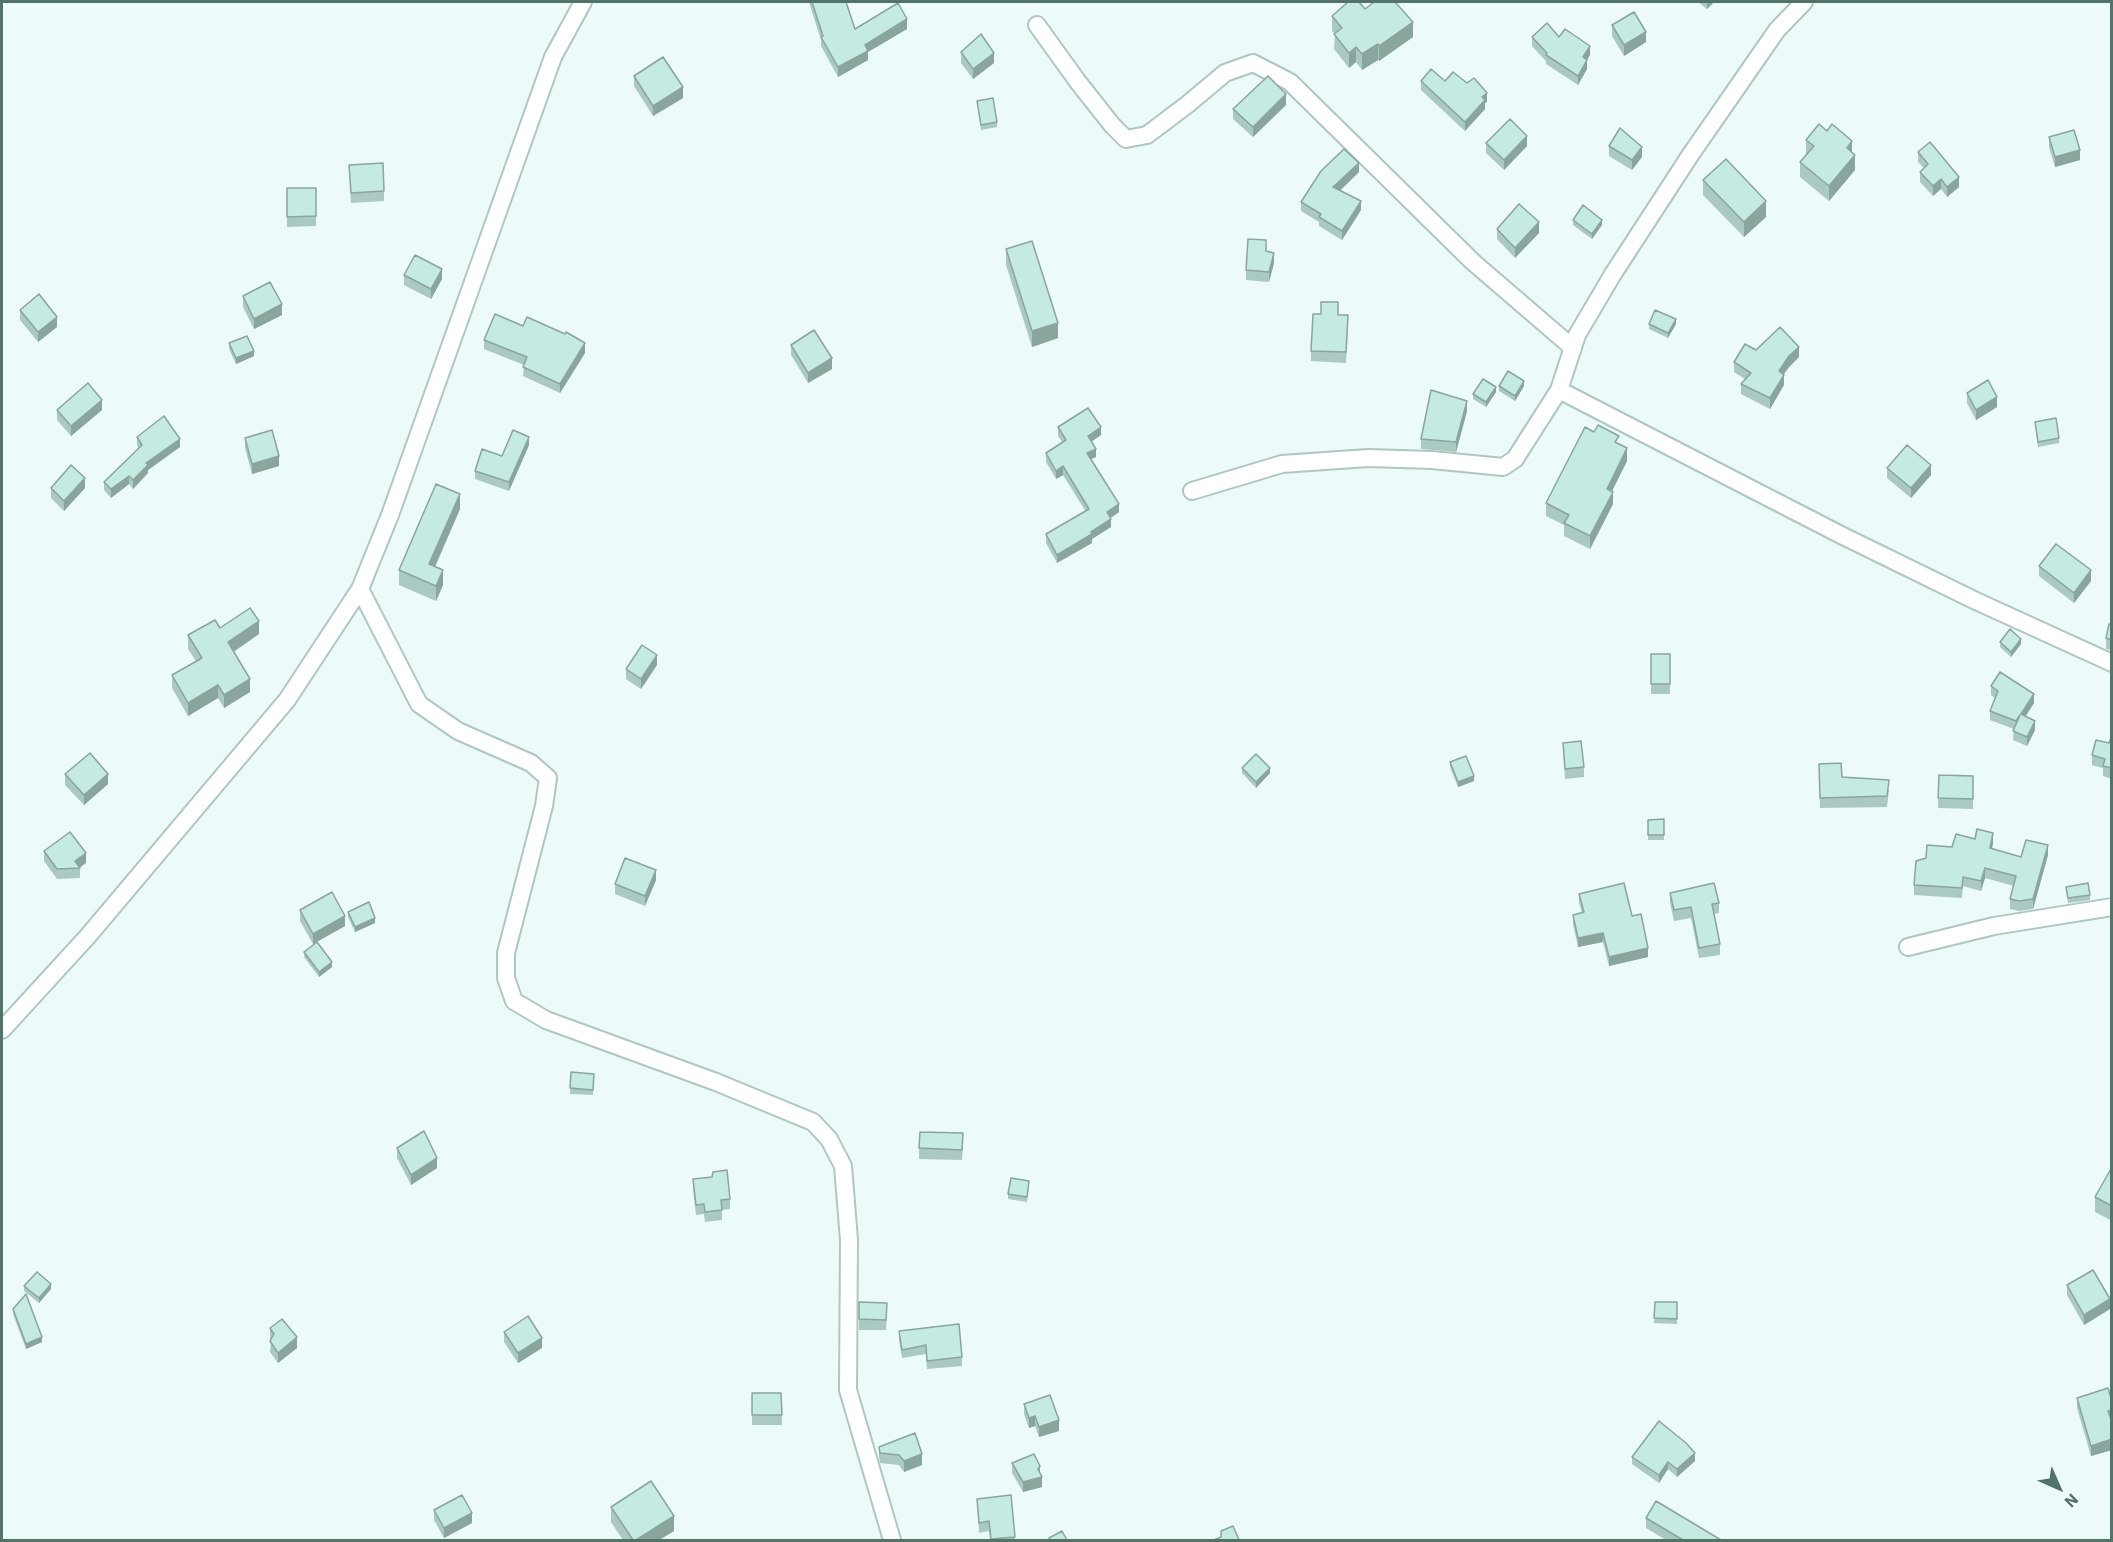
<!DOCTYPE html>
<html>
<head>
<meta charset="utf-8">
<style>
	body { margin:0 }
	#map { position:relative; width:2113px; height:1542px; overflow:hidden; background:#ecfafa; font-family:"IBM Plex Sans",sans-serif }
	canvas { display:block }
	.frame { position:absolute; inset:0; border:3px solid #52736a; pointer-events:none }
	.north { position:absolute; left:2029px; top:1458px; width:60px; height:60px; -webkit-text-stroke:4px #f3fdfd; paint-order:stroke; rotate:135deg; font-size:16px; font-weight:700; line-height:24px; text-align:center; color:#52736a }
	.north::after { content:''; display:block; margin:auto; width:21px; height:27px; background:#52736a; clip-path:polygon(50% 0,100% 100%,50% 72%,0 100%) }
</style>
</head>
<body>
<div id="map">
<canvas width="2113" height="1542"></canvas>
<div class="frame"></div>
<div class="north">N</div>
</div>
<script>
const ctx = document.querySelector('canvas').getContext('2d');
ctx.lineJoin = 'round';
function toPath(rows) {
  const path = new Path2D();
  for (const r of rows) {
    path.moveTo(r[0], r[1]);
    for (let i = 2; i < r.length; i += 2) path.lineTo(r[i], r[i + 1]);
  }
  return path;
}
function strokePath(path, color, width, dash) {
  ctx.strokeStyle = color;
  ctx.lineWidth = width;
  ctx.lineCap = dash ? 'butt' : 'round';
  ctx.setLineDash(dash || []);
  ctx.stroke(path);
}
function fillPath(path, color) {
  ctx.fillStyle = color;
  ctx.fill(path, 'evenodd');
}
const street = toPath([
	[1804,2,1777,30,1691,154,1613,274,1577,335,1559,390,1841,535,1976,601,2112,663],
	[1037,25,1078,82,1112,125,1126,139,1147,135,1188,104,1225,73,1253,63,1290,82,1473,262,1573,348],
	[1192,491,1282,464,1368,458,1432,460,1503,467,1515,459,1559,390],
	[360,589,419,704,458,731,531,763,548,778,544,806,506,953,506,978,514,1001,546,1020,716,1082,813,1122,829,1139,843,1166,849,1240,848,1390,892,1540],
	[1908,947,1994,926,2112,907],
	[2,1030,88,936,287,700,360,589,390,515,553,57,583,2]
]);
strokePath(street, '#aec7c2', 20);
strokePath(street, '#fff', 16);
fillPath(toPath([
	[809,2,846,2,855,29,907,29,868,52,868,60,838,77,821,46,821,40],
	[1698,2,1714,2,1707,9],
	[1365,9,1413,37,1379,61,1378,60,1362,70,1356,62,1349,68,1334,49,1335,34,1332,31,1332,16],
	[1612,25,1646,42,1624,56,1612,36],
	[1532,37,1559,37,1590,55,1587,60,1587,69,1578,85,1546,64,1546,61,1532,46],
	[961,52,994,63,973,79,961,63],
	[634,76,683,98,653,116,634,86],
	[1421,81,1445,81,1487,102,1485,103,1485,109,1465,131,1421,90],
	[977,101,997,122,997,127,981,130],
	[1286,105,1253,137,1233,119,1233,109],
	[2049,137,2080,160,2055,167,2049,147],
	[1806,140,1852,153,1855,170,1829,201,1800,177,1800,162,1806,155],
	[1486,143,1527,146,1504,170,1486,153],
	[1609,146,1642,157,1632,170,1609,156],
	[1918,152,1959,187,1947,197,1941,189,1933,196,1920,182,1920,172,1924,168,1918,162],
	[349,165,384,191,384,201,351,203],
	[1359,172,1340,191,1361,210,1342,240,1319,226,1319,222,1301,211,1301,202],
	[1703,180,1766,217,1744,237,1703,195],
	[287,188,316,188,316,226,287,227],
	[1573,220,1602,225,1592,239,1573,225],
	[1497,229,1539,233,1515,258,1497,239],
	[1006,249,1058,338,1032,347,1006,265],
	[1266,251,1274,263,1269,282,1246,280,1246,270],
	[404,275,442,279,431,299,404,285],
	[243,296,282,315,254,329,243,307],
	[20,310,57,327,38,342,20,320],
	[1321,314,1338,315,1348,326,1346,363,1311,361,1311,351],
	[1649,324,1676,324,1668,338,1649,329],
	[523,326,585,353,560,393,523,376,524,365,484,349,484,340],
	[229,343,254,356,236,364,229,349],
	[791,345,832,369,808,383,791,355],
	[1756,350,1799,357,1789,367,1784,374,1784,385,1770,409,1741,394,1741,384,1745,379,1734,372,1734,362],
	[1499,386,1524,386,1515,401,1499,391],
	[1496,392,1486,407,1473,399,1473,394],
	[1967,393,1997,407,1976,420,1967,403],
	[57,410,102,410,71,436,57,420],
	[1467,411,1456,452,1421,449,1421,439],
	[2035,422,2059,438,2059,443,2038,447],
	[1058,427,1101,435,1091,442,1096,457,1091,459,1119,512,1111,518,1111,527,1092,539,1092,543,1057,563,1046,543,1046,534,1086,512,1063,475,1056,479,1046,462,1046,453,1063,443,1058,436],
	[137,437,180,447,148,470,148,473,133,489,129,484,111,498,104,490,104,482,139,448,137,445],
	[245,438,279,466,252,474,245,448],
	[1619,444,1627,461,1612,491,1613,504,1590,549,1564,536,1564,525,1546,516,1546,503],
	[529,445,509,491,475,479,475,471,502,456],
	[1887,468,1931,475,1911,498,1887,478],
	[51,488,85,488,64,511,51,498],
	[460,509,435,567,443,585,436,601,399,585,399,570],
	[2039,566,2091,581,2074,603,2039,576],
	[2112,624,2112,650,2106,649,2106,638],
	[220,628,259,634,234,652,250,692,224,708,218,698,188,716,172,688,172,675,196,661,188,649,188,635],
	[2000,642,2021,644,2011,657,2000,647],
	[1651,654,1670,654,1670,694,1651,694],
	[657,665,641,689,626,679,626,669],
	[1991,686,2034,703,2026,716,2035,730,2027,746,2013,740,2014,729,1990,720,1990,711,1995,698,1991,695],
	[2112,735,2112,779,2103,776,2103,768,2092,765,2092,755,2109,743],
	[1563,743,1584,767,1584,777,1565,779],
	[1450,762,1474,781,1458,787,1450,767],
	[1819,764,1842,777,1889,790,1887,807,1820,808],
	[1242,768,1270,773,1256,788,1242,773],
	[65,774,108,784,84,805,65,785],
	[1939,775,1973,776,1973,809,1938,808],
	[1664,819,1664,840,1648,840,1648,820],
	[1993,843,1992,849,2021,857,2048,855,2033,909,2019,911,2010,909,2010,899,2014,886,1985,878,1981,891,1963,886,1962,898,1914,895,1914,885,1926,858,1952,847],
	[44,851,86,863,80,867,80,878,57,879,44,861],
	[656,880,645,906,615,894,615,884],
	[2066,887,2090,895,2090,900,2068,903],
	[1670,893,1719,903,1719,913,1714,914,1720,944,1720,955,1699,958,1691,918,1674,921,1670,903],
	[1579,894,1632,916,1648,957,1609,966,1603,942,1578,947,1573,924,1573,915,1582,913,1579,903],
	[300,910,345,926,313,944,300,921],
	[348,912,375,923,355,932,348,917],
	[304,952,332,967,319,977,304,957],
	[571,1072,594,1074,593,1095,570,1094],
	[963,1144,962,1160,919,1159,919,1148],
	[397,1148,437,1168,411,1185,397,1158],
	[2112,1167,2112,1221,2095,1212,2095,1197],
	[693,1179,730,1199,730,1209,722,1210,722,1220,705,1222,704,1214,696,1215,693,1189],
	[1029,1186,1027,1202,1008,1199,1008,1194],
	[2067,1285,2110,1309,2084,1325,2067,1295],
	[24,1286,51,1289,39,1303,24,1291],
	[859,1302,887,1313,886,1330,859,1330],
	[1655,1302,1677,1302,1677,1324,1654,1323],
	[13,1309,42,1342,26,1349,13,1314],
	[270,1328,297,1348,278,1363,270,1352,271,1340,270,1339],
	[899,1331,962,1357,962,1366,927,1369,926,1354,902,1358,899,1340],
	[504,1332,542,1348,518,1363,504,1342],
	[752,1393,781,1393,782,1425,752,1425],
	[2077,1398,2112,1402,2112,1450,2091,1456,2077,1408],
	[1024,1404,1059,1431,1039,1437,1035,1426,1029,1428,1024,1414],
	[879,1447,922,1465,904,1472,899,1465,880,1463,879,1457],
	[1632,1457,1695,1461,1677,1477,1668,1469,1659,1483,1632,1464],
	[1012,1463,1040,1473,1042,1487,1023,1492,1012,1473],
	[977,1499,1015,1537,1015,1540,990,1540,989,1531,979,1533],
	[611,1507,674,1531,659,1540,623,1540,611,1522],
	[434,1510,472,1523,444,1538,434,1520],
	[1646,1518,1721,1540,1666,1540,1646,1528]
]), '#a9c9c2');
fillPath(toPath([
	[1707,2,1714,2,1707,9],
	[907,19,907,29,868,52,868,60,838,77,838,67,865,45],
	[1413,22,1413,37,1379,61,1379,46],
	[1646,32,1646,42,1624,56,1624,45],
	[1378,44,1378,60,1362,70,1362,54],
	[1590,46,1590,55,1583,66,1583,57],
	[1356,47,1356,62,1349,68,1349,53],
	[994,53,994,63,973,79,973,69],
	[1587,60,1587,69,1578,85,1578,76],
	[683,87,683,98,653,116,653,106],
	[1487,93,1487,102,1485,103,1485,109,1465,131,1465,122,1482,97],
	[1286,94,1286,105,1253,137,1253,127],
	[1527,136,1527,146,1504,170,1504,160],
	[1852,141,1852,156,1847,148],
	[1642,147,1642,157,1632,170,1632,160],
	[2080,150,2080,160,2055,167,2055,157],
	[1855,155,1855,170,1829,201,1829,186],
	[1359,163,1359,172,1333,197,1333,187],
	[1959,177,1959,187,1947,197,1947,187],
	[1941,179,1941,189,1933,196,1933,186],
	[1361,201,1361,210,1342,240,1342,231],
	[1766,201,1766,217,1744,237,1744,222],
	[1602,220,1602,225,1592,239,1592,234],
	[1539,222,1539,233,1515,258,1515,248],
	[1274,253,1274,263,1269,282,1269,272],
	[442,269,442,279,431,299,431,289],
	[282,304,282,315,254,329,254,319],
	[57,317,57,327,38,342,38,332],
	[1676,319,1676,324,1668,338,1668,333],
	[1058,323,1058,338,1032,347,1032,331],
	[585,343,585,353,560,393,560,384],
	[1799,347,1799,357,1789,367,1779,381,1779,371,1789,356],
	[254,351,254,356,236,364,236,358],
	[832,358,832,369,808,383,808,373],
	[1784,375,1784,385,1770,409,1770,398],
	[1524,381,1524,386,1515,401,1515,396],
	[1496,387,1496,392,1486,407,1486,402],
	[1997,397,1997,407,1976,420,1976,410],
	[102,400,102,410,71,436,71,426],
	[1467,401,1467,411,1456,452,1456,442],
	[1101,427,1101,435,1088,444,1088,436],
	[529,437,529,445,509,491,509,482],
	[180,439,180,447,148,470,148,473,133,489,133,480,146,463],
	[1627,448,1627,461,1607,501,1607,489],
	[1096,449,1096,457,1087,461,1087,453],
	[279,456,279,466,252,474,252,464],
	[1931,465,1931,475,1911,498,1911,488],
	[1063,466,1063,475,1056,479,1056,471],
	[129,476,129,484,111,498,111,489],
	[85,478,85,488,64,511,64,501],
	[1613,492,1613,504,1590,549,1590,536],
	[460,494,460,509,429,580,429,564],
	[1119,504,1119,512,1107,520,1107,512],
	[1111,519,1111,527,1092,539,1092,543,1057,563,1057,555],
	[443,570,443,585,436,601,436,586],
	[2091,570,2091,581,2074,603,2074,593],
	[259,621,259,634,228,655,228,642],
	[2021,639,2021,644,2011,657,2011,652],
	[657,655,657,665,641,689,641,679],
	[250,679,250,692,224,708,224,695],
	[218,685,218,698,188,716,188,703],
	[2034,694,2034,703,2021,723,2021,714],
	[2035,721,2035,730,2027,746,2027,737],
	[1270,768,1270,773,1256,788,1256,782],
	[108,774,108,784,84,805,84,795],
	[1474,776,1474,781,1458,787,1458,782],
	[1993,833,1993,843,1990,858,1990,848],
	[2048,845,2048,855,2033,909,2033,899],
	[86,853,86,863,79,868,75,861],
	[1985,868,1985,878,1981,891,1981,881],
	[656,870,656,880,645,906,645,896],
	[345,916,345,926,313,944,313,934],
	[375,918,375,923,355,932,355,927],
	[1603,933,1603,942,1578,947,1578,938],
	[1648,948,1648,957,1609,966,1609,957],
	[332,962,332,967,319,977,319,972],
	[437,1158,437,1168,411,1185,411,1175],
	[51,1284,51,1289,39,1303,39,1298],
	[2110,1299,2110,1309,2084,1325,2084,1315],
	[42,1337,42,1342,26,1349,26,1344],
	[297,1337,297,1348,278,1363,278,1353],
	[542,1338,542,1348,518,1363,518,1353],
	[2112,1410,2112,1420,2108,1421,2108,1411],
	[1035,1416,1035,1426,1029,1428,1029,1418],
	[1059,1420,1059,1431,1039,1437,1039,1427],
	[2112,1439,2112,1450,2091,1456,2091,1446],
	[1695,1453,1695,1461,1677,1477,1677,1469],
	[922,1454,922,1465,904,1472,904,1461],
	[1668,1462,1668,1469,1659,1483,1659,1475],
	[1040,1466,1040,1476,1042,1477,1042,1487,1023,1492,1023,1482],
	[472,1513,472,1523,444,1538,444,1528],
	[674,1516,674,1531,659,1540,636,1540]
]), '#8aa49e');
const building = toPath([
	[812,2,846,2,855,29,898,3,907,19,865,45,868,51,838,67,821,37,823,36,812,2],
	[1348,2,1359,2,1365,9,1374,2,1395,2,1413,22,1379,46,1378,44,1362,54,1356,47,1349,53,1334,34,1342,28,1332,16,1348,2],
	[1634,12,1646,32,1624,45,1612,25,1634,12],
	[1547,23,1559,37,1565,29,1590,46,1583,57,1587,60,1578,76,1546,55,1547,53,1532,37,1547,23],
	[981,34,994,53,973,69,961,52,981,34],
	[663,57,683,87,653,106,634,76,663,57],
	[1431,69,1445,81,1453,72,1467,83,1474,78,1487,93,1482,97,1485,100,1465,122,1421,81,1431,69],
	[1268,76,1286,94,1253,127,1233,109,1268,76],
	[993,98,997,122,981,125,977,101,993,98],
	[1510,119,1527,136,1504,160,1486,143,1510,119],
	[1819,124,1827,131,1832,124,1852,141,1847,148,1855,155,1829,186,1800,162,1814,146,1806,140,1819,124],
	[1620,128,1642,147,1632,160,1609,146,1620,128],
	[2074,130,2080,150,2055,157,2049,137,2074,130],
	[1930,142,1959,177,1947,187,1941,179,1933,186,1920,172,1928,164,1918,152,1930,142],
	[1344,149,1359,163,1333,187,1361,201,1342,231,1319,217,1321,214,1301,202,1321,171,1344,149],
	[1726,159,1766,201,1744,222,1703,180,1726,159],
	[383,163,384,191,351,193,349,165,383,163],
	[287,188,316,188,316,216,287,217,287,188],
	[1519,204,1539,222,1515,248,1497,229,1519,204],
	[1583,205,1602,220,1592,234,1573,220,1583,205],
	[1248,239,1266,240,1266,251,1274,253,1269,272,1246,270,1248,239],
	[1032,241,1058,323,1032,331,1006,249,1032,241],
	[415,255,442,269,431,289,404,275,415,255],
	[270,282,282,304,254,319,243,296,270,282],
	[39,294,57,317,38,332,20,310,39,294],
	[1321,302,1338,302,1338,315,1348,315,1346,352,1311,351,1313,314,1321,314,1321,302],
	[1655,310,1676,319,1668,333,1649,324,1655,310],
	[495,314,523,326,527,317,565,334,566,332,585,343,560,384,523,367,527,357,484,340,495,314],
	[1780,327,1799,347,1789,356,1779,371,1784,375,1770,398,1741,384,1751,373,1734,362,1745,344,1756,350,1780,327],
	[814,330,832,358,808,373,791,345,814,330],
	[247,336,254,351,236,358,229,343,247,336],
	[1508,371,1524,381,1515,396,1499,386,1508,371],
	[1483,379,1496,387,1486,402,1473,394,1483,379],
	[1988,380,1997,397,1976,410,1967,393,1988,380],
	[88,383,102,400,71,426,57,410,88,383],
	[1431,390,1467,401,1456,442,1421,439,1431,390],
	[1088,408,1101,427,1088,436,1096,449,1087,453,1119,504,1107,512,1111,519,1091,532,1092,534,1057,555,1046,534,1089,509,1063,466,1056,471,1046,453,1066,440,1058,427,1088,408],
	[164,416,180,439,146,463,148,465,133,480,129,476,111,489,104,482,142,445,137,437,164,416],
	[2056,418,2059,438,2038,442,2035,422,2056,418],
	[1598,425,1619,436,1615,442,1627,448,1607,489,1613,492,1590,536,1564,523,1569,515,1546,503,1585,427,1594,432,1598,425],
	[272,430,279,456,252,464,245,438,272,430],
	[513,430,529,437,509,482,475,471,482,449,502,456,513,430],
	[1907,445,1931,465,1911,488,1887,468,1907,445],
	[71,465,85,478,64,501,51,488,71,465],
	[436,484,460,494,429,564,443,570,436,586,399,570,436,484],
	[2056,544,2091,570,2074,593,2039,566,2056,544],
	[250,608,259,621,228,642,250,679,224,695,218,685,188,703,172,675,202,658,188,635,215,620,220,628,250,608],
	[2109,624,2112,624,2112,640,2106,638,2109,624],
	[2010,629,2021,639,2011,652,2000,642,2010,629],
	[642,645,657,655,641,679,626,669,642,645],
	[1651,654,1670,654,1670,684,1651,684,1651,654],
	[2000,672,2034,694,2021,714,2035,721,2027,737,2013,731,2020,715,2016,721,1990,711,1998,691,1991,686,2000,672],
	[2112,735,2112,768,2103,766,2105,759,2092,755,2096,740,2109,743,2112,735],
	[1581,741,1584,767,1565,769,1563,743,1581,741],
	[90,753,108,774,84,795,65,774,90,753],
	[1256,754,1270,768,1256,782,1242,768,1256,754],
	[1466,756,1474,776,1458,782,1450,762,1466,756],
	[1841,763,1842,777,1889,780,1887,796,1820,798,1819,764,1841,763],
	[1939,775,1973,776,1973,799,1938,798,1939,775],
	[1664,819,1664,835,1648,835,1648,820,1664,819],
	[1977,829,1993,833,1990,848,2021,857,2026,840,2048,845,2033,899,2019,901,2010,899,2016,876,1985,868,1981,881,1963,877,1962,888,1914,885,1916,861,1926,858,1927,845,1952,847,1956,834,1975,839,1977,829],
	[70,832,86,853,75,861,80,868,57,869,44,851,70,832],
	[625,858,656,870,645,896,615,884,625,858],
	[1624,883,1632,916,1641,914,1648,948,1609,957,1603,933,1578,938,1573,915,1584,912,1579,894,1624,883],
	[1714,883,1719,903,1712,904,1720,944,1699,948,1691,907,1674,910,1670,893,1714,883],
	[2088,883,2090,895,2068,898,2066,887,2088,883],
	[332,892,345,916,313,934,300,910,332,892],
	[369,902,375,918,355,927,348,912,369,902],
	[317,942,332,962,319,972,304,952,317,942],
	[571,1072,594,1074,593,1090,570,1088,571,1072],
	[424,1131,437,1158,411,1175,397,1148,424,1131],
	[920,1132,963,1133,962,1150,919,1148,920,1132],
	[2112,1167,2112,1206,2095,1197,2112,1167],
	[727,1170,730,1199,721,1200,722,1210,705,1212,704,1204,696,1205,693,1179,712,1177,713,1172,727,1170],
	[1011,1178,1029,1181,1027,1197,1008,1194,1011,1178],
	[2093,1270,2110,1299,2084,1315,2067,1285,2093,1270],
	[37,1272,51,1284,39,1298,24,1286,37,1272],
	[26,1294,42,1337,26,1344,13,1309,26,1294],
	[859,1302,887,1303,886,1320,859,1319,859,1302],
	[1655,1302,1677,1302,1677,1319,1654,1318,1655,1302],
	[528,1316,542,1338,518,1353,504,1332,528,1316],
	[282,1319,297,1337,278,1353,270,1341,274,1334,270,1328,282,1319],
	[959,1324,962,1357,927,1361,926,1345,902,1350,899,1331,959,1324],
	[2108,1388,2112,1402,2112,1410,2108,1411,2112,1422,2112,1439,2091,1446,2077,1398,2108,1388],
	[752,1393,781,1393,782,1415,752,1415,752,1393],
	[1050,1395,1059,1420,1039,1427,1035,1416,1029,1418,1024,1404,1050,1395],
	[1659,1421,1686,1443,1695,1453,1677,1469,1668,1462,1659,1475,1632,1457,1659,1421],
	[915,1433,922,1454,904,1461,899,1455,880,1453,879,1447,915,1433],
	[1034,1454,1040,1466,1038,1469,1042,1477,1023,1482,1012,1463,1034,1454],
	[651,1481,674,1516,636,1540,633,1540,611,1507,651,1481],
	[462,1495,472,1513,444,1528,434,1510,462,1495],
	[1011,1495,1015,1537,991,1539,989,1521,979,1523,977,1499,1011,1495],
	[1656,1501,1721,1540,1683,1540,1646,1518,1656,1501],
	[1233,1526,1239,1540,1214,1540,1221,1537,1221,1531,1233,1526],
	[1062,1531,1067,1540,1050,1540,1049,1538,1062,1531]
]);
fillPath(building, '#c5eae2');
strokePath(building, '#8aa49e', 1.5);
</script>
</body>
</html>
